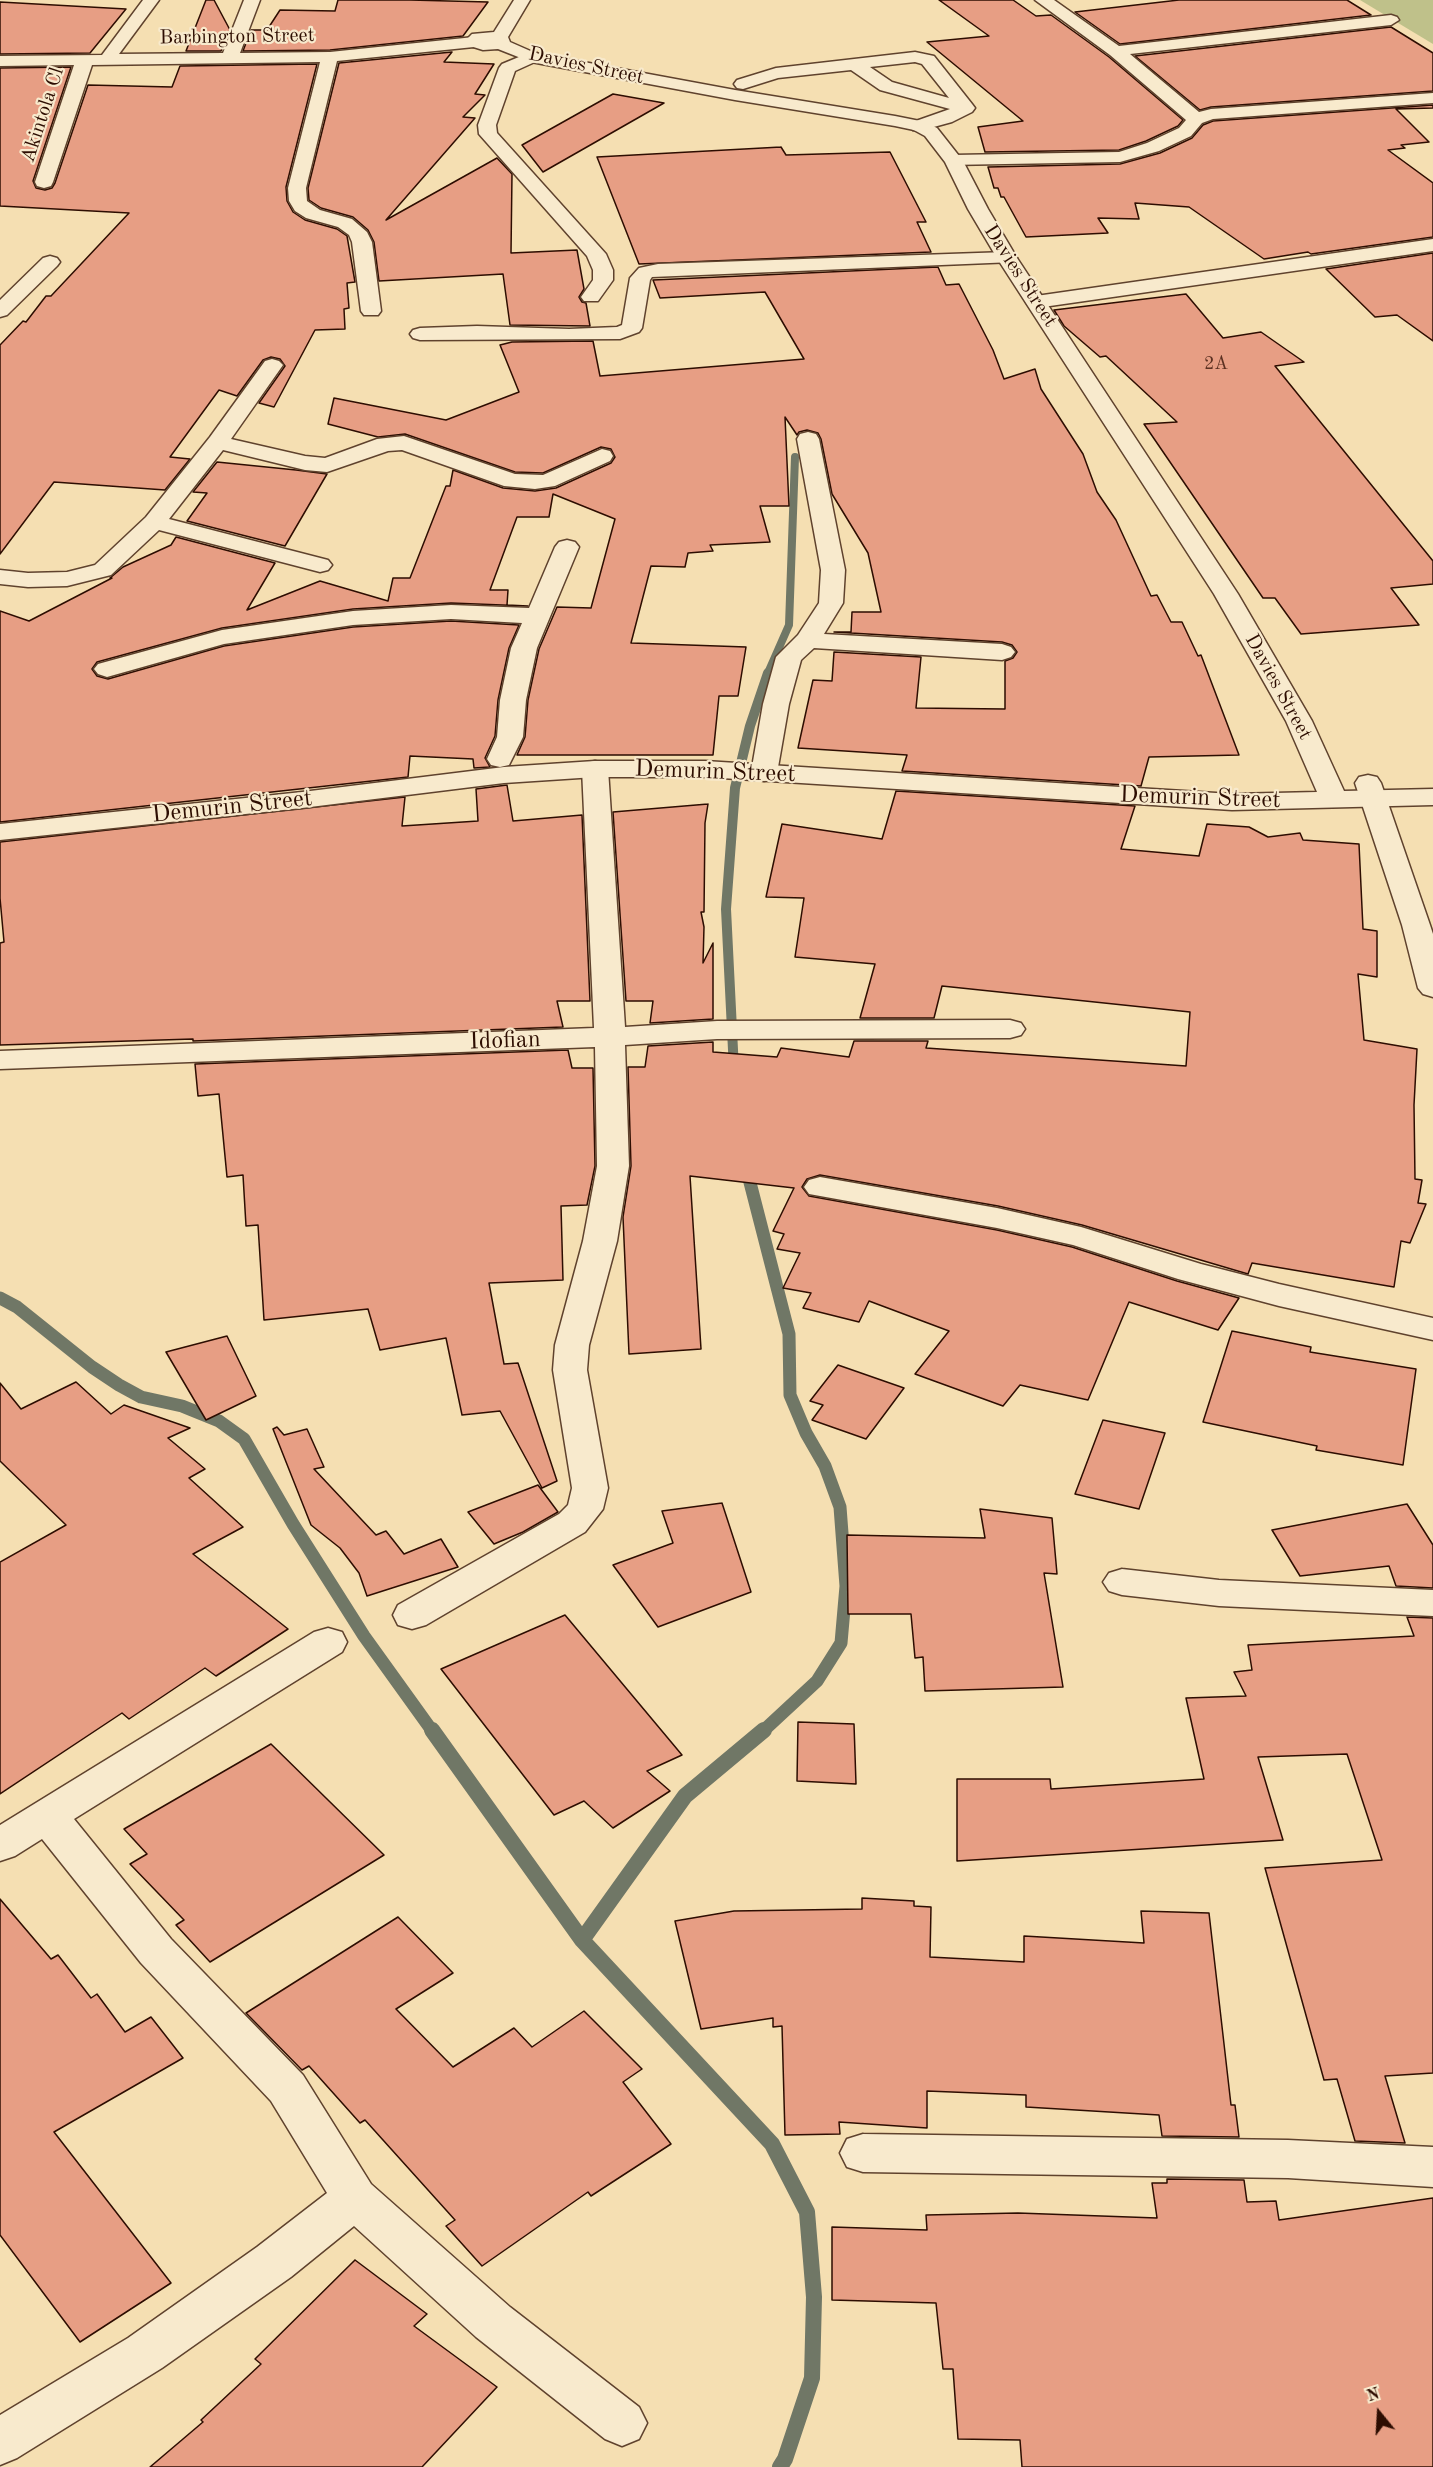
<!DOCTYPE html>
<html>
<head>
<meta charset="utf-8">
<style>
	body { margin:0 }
	#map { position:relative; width:1433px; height:2467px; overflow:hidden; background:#f5dfb2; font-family:"Old Standard TT",serif }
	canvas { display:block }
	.north { position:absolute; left:1349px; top:2383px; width:60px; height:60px; -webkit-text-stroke:4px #f8eacd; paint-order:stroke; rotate:342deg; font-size:16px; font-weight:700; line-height:24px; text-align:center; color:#2d0d01 }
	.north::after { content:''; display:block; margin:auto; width:21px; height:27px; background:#2d0d01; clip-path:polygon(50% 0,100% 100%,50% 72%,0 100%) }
</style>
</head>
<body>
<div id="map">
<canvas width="1433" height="2467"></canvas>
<div class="north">N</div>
</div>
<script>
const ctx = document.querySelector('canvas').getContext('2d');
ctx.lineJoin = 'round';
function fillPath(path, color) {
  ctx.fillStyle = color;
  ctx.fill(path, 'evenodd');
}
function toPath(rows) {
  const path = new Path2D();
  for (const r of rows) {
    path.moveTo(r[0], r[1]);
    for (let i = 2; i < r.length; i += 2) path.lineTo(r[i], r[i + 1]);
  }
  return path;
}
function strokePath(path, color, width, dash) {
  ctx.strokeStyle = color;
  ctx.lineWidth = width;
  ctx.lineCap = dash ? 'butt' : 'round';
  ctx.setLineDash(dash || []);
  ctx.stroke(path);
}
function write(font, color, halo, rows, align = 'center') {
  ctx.font = font + ' "Old Standard TT",serif';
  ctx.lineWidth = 4.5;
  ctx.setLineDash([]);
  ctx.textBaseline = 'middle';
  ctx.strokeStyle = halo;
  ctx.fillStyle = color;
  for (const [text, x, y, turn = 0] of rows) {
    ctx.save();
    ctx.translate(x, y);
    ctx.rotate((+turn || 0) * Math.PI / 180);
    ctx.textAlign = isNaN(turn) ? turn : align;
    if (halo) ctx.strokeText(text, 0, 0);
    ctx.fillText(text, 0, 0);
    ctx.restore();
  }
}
fillPath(toPath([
	[1360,0,1433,0,1433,44]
]), '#bfc18a');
strokePath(toPath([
	[767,675,789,625,795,457]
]), '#707766', 8);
strokePath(toPath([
	[734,1070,726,909,735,788,750,726,768,673]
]), '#707766', 10);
strokePath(toPath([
	[746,1167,789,1334,790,1395,806,1433,825,1466,840,1507,846,1586,841,1643,817,1681,762,1732],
	[0,1298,17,1307,92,1367,119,1385,141,1397,182,1406,219,1421,244,1439,293,1524,364,1636,433,1732]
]), '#707766', 13);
strokePath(toPath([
	[432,1730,582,1940,772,2144,807,2212,814,2297,812,2378,785,2459,780,2467],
	[582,1940,685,1796,764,1730]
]), '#707766', 16);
const building = toPath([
	[206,0,214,0,230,30,221,51,186,51,206,0],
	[338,0,410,0,488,2,463,36,330,50,243,51,251,30,267,30,280,10,335,11,338,0],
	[939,0,1013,0,1036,16,1051,15,1109,57,1183,120,1178,126,1146,141,1119,150,985,152,978,127,1023,121,927,42,989,36,939,0],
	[1179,0,1347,0,1371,15,1120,44,1075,12,1179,0],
	[0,2,126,9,90,53,0,54,0,2],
	[1391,27,1433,53,1433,91,1211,107,1200,110,1135,56,1391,27],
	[452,52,444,62,494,64,475,94,485,95,463,117,475,118,386,220,497,158,512,174,511,253,577,250,584,289,579,297,582,302,586,303,590,326,510,325,503,274,379,281,374,242,368,230,353,217,321,208,309,200,308,188,339,63,452,52],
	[317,64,286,187,287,201,293,212,305,220,337,229,347,236,355,282,347,283,349,308,344,309,345,329,315,330,274,407,259,403,285,366,280,359,271,357,263,360,237,396,219,390,170,457,190,459,165,490,54,482,0,554,0,345,23,321,26,322,46,296,51,296,129,213,0,206,0,68,71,67,33,181,36,188,45,190,52,188,55,183,88,85,172,87,180,66,317,64],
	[613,94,664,103,543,172,522,145,613,94],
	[1433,105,1433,108,1396,109,1429,142,1401,145,1405,148,1388,150,1433,183,1433,237,1311,254,1308,252,1264,259,1189,207,1135,203,1139,219,1098,218,1108,233,1026,237,1004,197,1001,197,998,188,994,188,988,167,1120,164,1160,153,1192,138,1203,125,1213,121,1433,105],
	[781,147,786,155,890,152,926,222,917,222,931,252,639,264,597,157,781,147],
	[1433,253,1433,341,1397,315,1375,317,1326,269,1433,253],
	[938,267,946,285,959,284,993,350,1004,379,1035,369,1041,389,1083,454,1097,492,1116,520,1151,596,1157,595,1171,622,1182,622,1198,656,1201,655,1239,755,1149,757,1141,786,902,771,907,755,798,748,813,680,832,681,834,652,921,657,916,708,1005,709,1005,661,1013,658,1017,652,1012,645,1002,642,834,632,851,632,852,612,881,612,868,553,832,494,821,439,818,433,807,430,799,432,797,435,785,417,789,506,760,506,770,542,710,545,713,551,688,553,685,567,651,566,631,643,746,647,738,696,719,696,713,755,517,755,525,737,528,700,539,649,557,607,591,608,615,519,553,494,549,517,517,517,490,590,508,590,507,605,528,606,451,603,353,609,222,628,97,662,92,669,97,676,108,679,224,646,353,627,451,621,519,625,509,648,498,700,495,736,485,758,490,767,474,768,473,759,410,756,408,777,0,822,0,611,29,621,112,578,110,578,123,567,171,545,176,537,275,563,247,610,320,581,388,601,393,578,410,578,446,486,450,486,453,470,503,488,535,491,556,488,611,463,615,457,611,449,601,447,543,473,515,472,405,434,378,437,328,424,334,398,446,420,519,392,500,345,512,342,593,341,600,376,804,359,765,292,660,298,653,280,938,267],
	[1186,294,1223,338,1261,332,1304,362,1275,366,1433,561,1433,584,1391,588,1419,625,1301,634,1275,598,1263,598,1144,424,1177,422,1106,356,1100,357,1064,326,1054,310,1186,294],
	[217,462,296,470,327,474,285,546,187,521,207,493,193,492,217,462],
	[507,785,513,821,582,815,590,1001,557,1001,563,1027,193,1041,193,1039,0,1045,0,943,4,942,0,898,0,842,405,797,402,826,478,821,476,789,507,785],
	[896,791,1135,806,1121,849,1199,856,1207,824,1249,827,1268,837,1300,833,1303,840,1359,844,1363,929,1377,931,1377,977,1358,974,1364,1040,1417,1049,1414,1105,1415,1179,1422,1180,1418,1203,1426,1204,1410,1243,1401,1241,1394,1287,1252,1263,1248,1274,1082,1225,998,1206,820,1175,807,1179,802,1187,809,1196,997,1230,1072,1247,1177,1281,1239,1298,1218,1330,1129,1302,1088,1400,1020,1385,1003,1406,915,1374,949,1331,869,1301,859,1322,803,1308,811,1293,783,1288,800,1253,777,1249,784,1234,773,1231,794,1188,690,1176,701,1349,629,1354,623,1217,631,1166,628,1067,645,1067,648,1046,713,1042,713,1052,777,1057,781,1048,849,1057,854,1041,928,1041,926,1048,1186,1066,1190,1012,942,986,934,1018,860,1018,875,964,795,957,804,898,766,897,782,824,882,839,896,791],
	[708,804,705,823,704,912,701,912,704,927,703,963,713,943,713,1019,650,1023,653,1001,626,1001,613,812,708,804],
	[568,1050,572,1068,593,1068,595,1166,587,1205,561,1206,563,1280,489,1283,504,1364,518,1363,557,1481,542,1488,500,1411,462,1415,446,1338,380,1350,368,1309,264,1320,258,1225,246,1226,243,1175,227,1177,219,1094,198,1096,195,1064,568,1050],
	[1232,1331,1311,1347,1310,1352,1416,1369,1403,1465,1316,1450,1317,1446,1203,1422,1232,1331],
	[227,1336,256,1396,206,1420,166,1352,227,1336],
	[838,1365,904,1388,866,1439,812,1420,823,1405,810,1401,838,1365],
	[76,1382,111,1414,124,1405,190,1428,168,1438,205,1469,189,1478,243,1527,193,1554,288,1629,216,1676,205,1668,129,1719,122,1713,0,1794,0,1562,66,1525,0,1461,0,1383,21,1409,76,1382],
	[1103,1420,1165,1433,1139,1509,1075,1494,1103,1420],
	[277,1427,284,1435,307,1429,324,1467,314,1469,376,1535,386,1531,404,1554,441,1539,458,1567,367,1596,359,1573,340,1548,311,1525,273,1429,277,1427],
	[538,1485,558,1512,523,1532,494,1544,468,1512,538,1485],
	[722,1503,751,1592,658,1627,613,1565,673,1543,662,1511,722,1503],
	[1407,1504,1433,1545,1433,1588,1396,1586,1389,1566,1300,1576,1272,1530,1407,1504],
	[980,1509,1052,1518,1057,1574,1044,1573,1063,1687,925,1691,923,1657,915,1658,911,1614,848,1614,847,1535,985,1538,980,1509],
	[565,1615,682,1755,647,1771,670,1791,613,1828,584,1801,554,1815,441,1669,565,1615],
	[1407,1617,1433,1618,1433,2073,1385,2076,1405,2143,1355,2141,1337,2079,1324,2080,1265,1868,1382,1860,1347,1754,1258,1757,1283,1840,957,1861,957,1779,1050,1779,1051,1789,1204,1779,1186,1698,1246,1696,1234,1672,1252,1670,1248,1645,1414,1636,1407,1617],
	[798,1722,854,1724,856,1784,797,1781,798,1722],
	[271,1744,384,1855,210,1962,176,1925,184,1920,130,1864,147,1854,124,1829,271,1744],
	[862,1898,914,1901,914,1906,931,1907,930,1957,1024,1962,1024,1936,1144,1943,1141,1911,1209,1913,1231,2105,1235,2105,1239,2137,1162,2136,1159,2115,1026,2107,1026,2095,927,2091,927,2128,839,2122,840,2134,785,2135,782,2026,773,2027,773,2018,701,2029,675,1921,734,1911,862,1909,862,1898],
	[0,1899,51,1959,58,1955,91,1998,97,1994,125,2032,151,2017,183,2058,54,2132,171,2283,80,2342,0,2235,0,1899],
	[398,1917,453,1973,396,2009,453,2067,514,2028,532,2047,584,2011,642,2069,623,2082,671,2144,591,2196,588,2192,482,2266,446,2226,455,2220,365,2120,360,2123,309,2066,302,2070,246,2013,398,1917],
	[1167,2179,1244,2180,1247,2202,1276,2201,1279,2220,1433,2198,1433,2467,1022,2467,1020,2440,958,2439,953,2369,943,2369,936,2303,832,2300,832,2227,927,2230,926,2215,1018,2213,1157,2218,1152,2183,1167,2183,1167,2179],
	[355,2260,427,2314,414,2326,497,2387,422,2467,150,2467,203,2422,201,2420,261,2364,255,2359,355,2260]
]);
fillPath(building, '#e79e84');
strokePath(building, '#2d0d01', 1.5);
const minor = toPath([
	[143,0,159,0,119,54,223,53,244,0,260,0,240,53,330,52,474,37,480,38,482,42,480,46,474,47,337,61,306,188,307,201,320,210,352,219,367,232,372,242,381,311,378,315,364,315,361,311,352,242,349,235,338,227,306,218,295,211,289,201,288,188,320,62,92,65,53,182,51,186,44,188,37,186,35,182,74,65,0,66,0,56,102,55,143,0],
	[1035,0,1054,0,1119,46,1391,15,1397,17,1399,20,1391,25,1130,54,1199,112,1211,109,1433,93,1433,103,1213,119,1202,123,1191,136,1159,151,1120,162,948,165,945,161,948,157,954,155,1119,152,1147,143,1179,128,1186,120,1110,55,1035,0],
	[531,52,537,53,539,57,537,61,515,71,496,125,497,133,606,254,613,270,613,280,598,301,584,301,581,297,593,280,593,270,587,256,479,134,478,125,499,68,502,64,531,52],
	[915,52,934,56,972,104,975,108,972,112,952,122,919,131,913,130,910,126,913,122,950,109,880,90,851,70,778,78,743,89,737,88,734,84,737,80,776,68,915,52],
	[915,62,922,64,949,98,892,82,870,67,915,62],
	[1433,239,1433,251,1036,308,1029,306,1026,302,1029,298,1036,296,1433,239],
	[1007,252,1014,254,1017,258,1014,262,652,277,650,280,642,328,639,332,620,339,420,340,413,338,410,334,413,330,420,328,477,326,569,329,617,327,622,325,630,278,639,268,658,264,1007,252],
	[50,256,57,258,60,262,57,266,7,315,0,317,0,300,43,258,50,256],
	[272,359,279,361,283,365,231,439,305,456,325,458,377,439,404,436,515,474,543,475,602,449,610,451,613,456,610,461,555,486,535,489,504,486,402,450,388,451,327,472,305,470,223,450,169,519,328,560,332,565,328,570,320,572,159,530,111,575,67,586,28,587,0,584,0,570,28,573,67,572,95,565,146,517,210,437,265,361,272,359],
	[808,432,816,434,819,439,845,570,843,603,824,634,1002,644,1011,647,1015,652,1011,657,1002,660,814,648,801,660,789,704,777,773,773,779,764,781,755,779,751,773,763,704,776,657,798,635,819,603,821,570,797,439,800,434,808,432],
	[567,540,575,542,579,547,537,648,526,700,523,737,509,765,500,767,491,765,487,759,497,737,500,700,511,648,522,623,451,619,353,625,224,644,107,677,98,674,94,669,98,664,222,630,353,611,451,605,529,608,555,547,559,542,567,540],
	[595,761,604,763,608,769,625,1027,717,1021,1010,1020,1021,1023,1025,1029,1021,1035,1010,1038,717,1039,625,1045,629,1166,617,1241,589,1345,587,1370,608,1488,603,1509,585,1532,426,1625,412,1629,398,1625,393,1615,398,1605,559,1514,568,1505,572,1488,553,1370,555,1345,583,1241,597,1166,595,1047,0,1069,0,1051,594,1028,582,769,586,763,595,761],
	[1368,775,1377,777,1381,783,1430,925,1433,934,1433,997,1423,994,1418,988,1402,925,1355,783,1359,777,1368,775],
	[820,1177,997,1208,1081,1227,1201,1264,1279,1284,1433,1318,1433,1340,1279,1306,1178,1279,1073,1245,997,1228,809,1194,804,1187,809,1180,820,1177],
	[1122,1569,1219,1580,1433,1590,1433,1616,1219,1606,1122,1595,1109,1591,1103,1582,1109,1573,1122,1569],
	[328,1628,342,1632,347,1642,342,1652,74,1819,171,1939,303,2075,371,2184,510,2307,639,2407,647,2423,639,2439,622,2446,605,2439,476,2337,354,2226,291,2277,162,2368,17,2458,0,2465,0,2415,128,2338,257,2247,327,2193,271,2101,141,1963,42,1839,15,1856,0,1861,0,1825,314,1632,328,1628],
	[863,2134,1288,2140,1433,2147,1433,2187,1288,2178,863,2172,847,2167,840,2153,847,2139,863,2134]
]);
const tertiary = toPath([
	[514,0,530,0,508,37,510,42,535,53,735,90,895,116,925,122,937,128,963,161,988,209,1017,258,1238,594,1312,721,1344,791,1433,789,1433,805,1232,810,705,777,595,777,504,783,302,808,0,840,0,824,302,792,504,767,595,761,705,761,1232,794,1317,792,1286,721,1214,594,997,258,968,209,945,162,925,136,914,130,895,126,735,100,531,62,498,49,483,50,467,45,465,41,472,34,494,32,514,0]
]);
strokePath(minor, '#5f422d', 3);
strokePath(tertiary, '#5f422d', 3);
fillPath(minor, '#f8eacd');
fillPath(tertiary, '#f8eacd');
write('18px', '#5c3122', null, [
	["2A",1216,364]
]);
write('20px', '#2d0d01', '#f8eacd', [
	["Barbington Street",237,37,-1],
	["Davies Street",586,66,12],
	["Akintola Cl",43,115,-72],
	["Davies Street",1020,276,57],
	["Davies Street",1278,687,61]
]);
write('24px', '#2d0d01', '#f8eacd', [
	["Demurin Street",715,772,2],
	["Demurin Street",1200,798,2],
	["Demurin Street",232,807,-6],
	["Idofian",505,1041,-2]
]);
</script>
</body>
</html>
